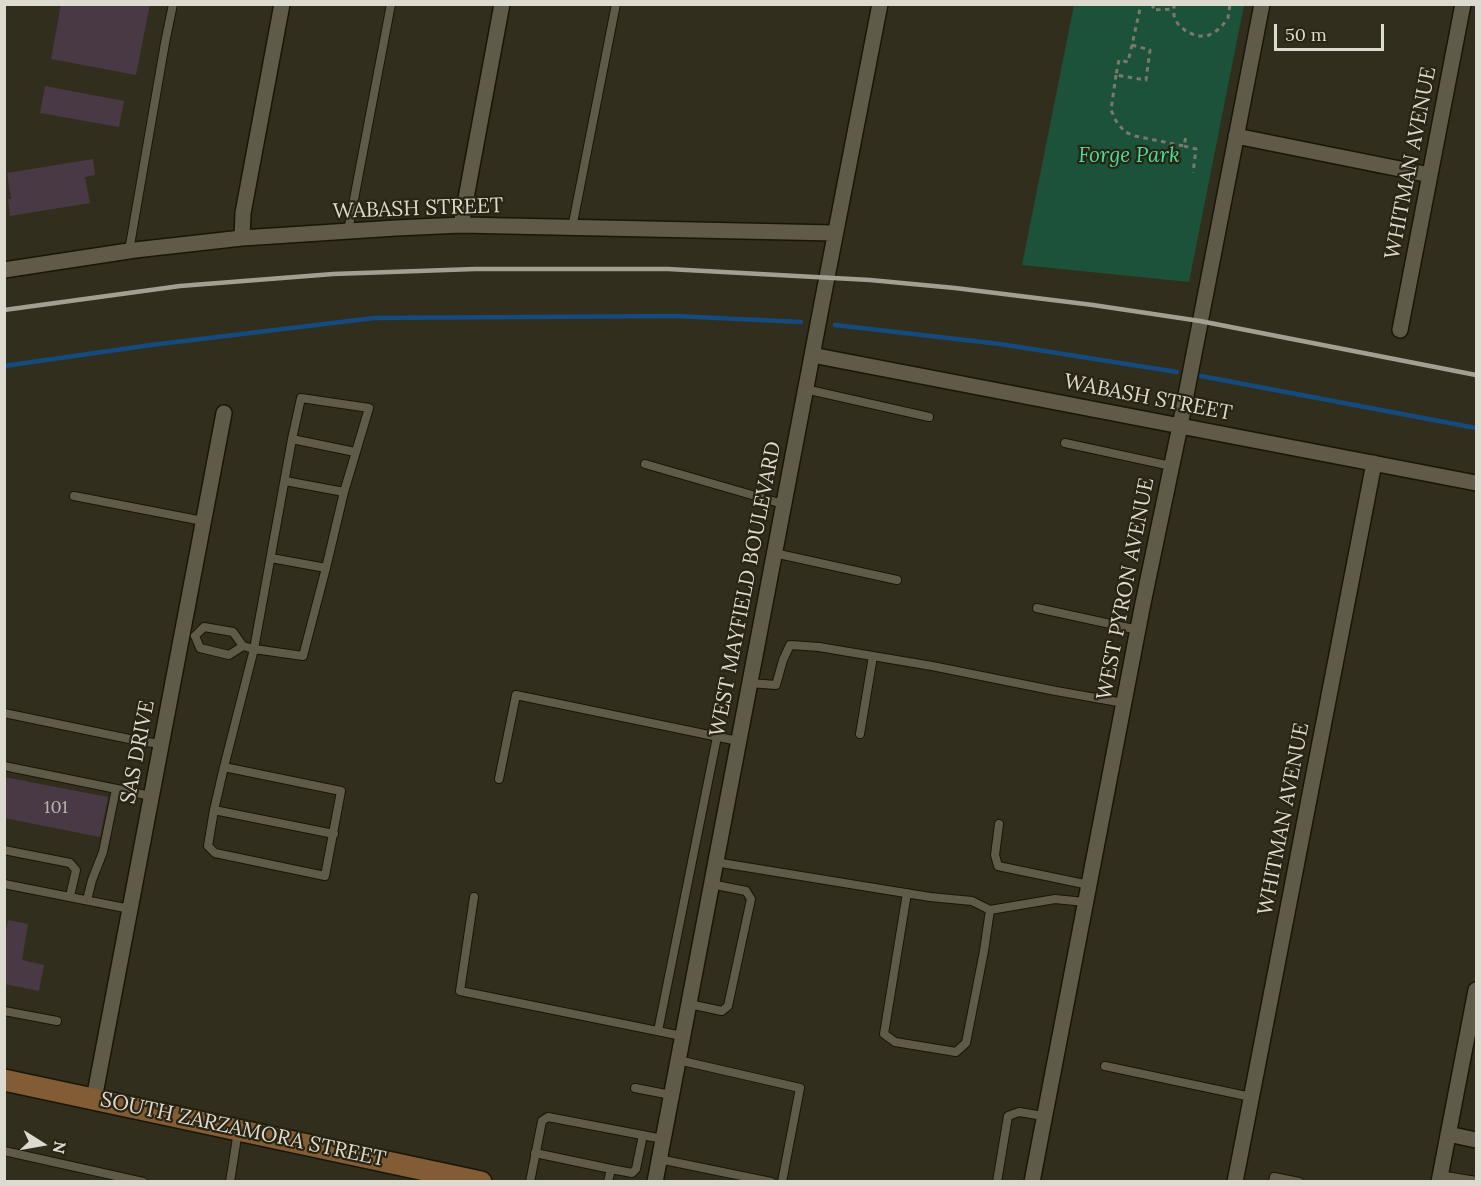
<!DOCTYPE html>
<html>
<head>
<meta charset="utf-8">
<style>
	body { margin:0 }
	#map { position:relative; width:1481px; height:1186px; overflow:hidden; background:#322e1d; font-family:Lora,serif }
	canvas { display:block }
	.frame { position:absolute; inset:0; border:6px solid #dddad0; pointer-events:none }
	.north { position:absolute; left:12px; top:1114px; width:60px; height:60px; -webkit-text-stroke:4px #292413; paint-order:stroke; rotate:101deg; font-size:16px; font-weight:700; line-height:24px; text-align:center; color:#dddad0 }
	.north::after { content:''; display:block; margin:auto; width:21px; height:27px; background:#dddad0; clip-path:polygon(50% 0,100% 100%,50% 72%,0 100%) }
	.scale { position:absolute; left:1274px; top:24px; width:110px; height:27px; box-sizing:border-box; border:3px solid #dddad0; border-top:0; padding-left:8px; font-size:18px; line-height:21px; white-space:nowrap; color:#dddad0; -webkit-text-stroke:4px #292413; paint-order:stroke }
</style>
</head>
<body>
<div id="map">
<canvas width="1481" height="1186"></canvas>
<div class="frame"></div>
<div class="north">N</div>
<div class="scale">50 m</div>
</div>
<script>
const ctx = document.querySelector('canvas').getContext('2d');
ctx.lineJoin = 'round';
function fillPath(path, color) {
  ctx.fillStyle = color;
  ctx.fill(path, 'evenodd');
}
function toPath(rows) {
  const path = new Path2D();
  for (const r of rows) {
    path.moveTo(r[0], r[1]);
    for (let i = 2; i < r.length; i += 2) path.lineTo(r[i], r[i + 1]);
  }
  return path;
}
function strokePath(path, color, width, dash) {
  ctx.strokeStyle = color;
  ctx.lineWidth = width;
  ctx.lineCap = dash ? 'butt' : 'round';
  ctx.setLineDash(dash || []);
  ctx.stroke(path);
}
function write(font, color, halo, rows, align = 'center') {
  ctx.font = font + ' Lora,serif';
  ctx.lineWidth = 4.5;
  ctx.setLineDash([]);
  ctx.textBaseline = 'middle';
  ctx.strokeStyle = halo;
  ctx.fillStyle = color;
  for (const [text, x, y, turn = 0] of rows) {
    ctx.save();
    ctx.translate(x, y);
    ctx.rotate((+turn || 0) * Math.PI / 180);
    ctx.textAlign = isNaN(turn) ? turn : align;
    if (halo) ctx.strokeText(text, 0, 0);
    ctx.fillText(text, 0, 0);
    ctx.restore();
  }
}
fillPath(toPath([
	[1074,5,1244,5,1189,282,1022,265]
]), '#1b5239');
strokePath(toPath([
	[835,325,1000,344,1177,372],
	[4,366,151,345,374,318,675,316,801,322],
	[1201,376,1476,428]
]), '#144a7e', 4.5);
fillPath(toPath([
	[61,4,150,4,136,75,51,59],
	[45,86,124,101,119,127,40,113],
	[93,159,95,175,85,177,90,203,10,216,8,199,11,199,7,173],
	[4,777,108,797,100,837,4,818],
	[8,920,28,924,22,960,44,965,39,991,4,984,4,941]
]), '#493945');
const lane = toPath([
	[572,228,616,4],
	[348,231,391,4],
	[129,251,165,43,173,4],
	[805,389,929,417],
	[292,439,254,649,303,656,326,568,344,492,369,408,301,398,292,439,355,452],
	[1065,443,1171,466],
	[645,464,783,504],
	[285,481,344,492],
	[74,496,203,521],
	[774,553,897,580],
	[271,558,326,568],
	[1037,608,1138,630],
	[195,636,204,627,233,632,243,646,254,649,224,767,214,810,208,846,215,853,325,876,341,791,224,767],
	[195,636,200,648,229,655,243,646],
	[750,683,776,685,783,660,790,645,819,647,932,666,1056,691,1124,703],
	[4,713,139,741,161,744],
	[860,734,873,656],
	[4,766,151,796],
	[499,779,516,695,738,741],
	[214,810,334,834],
	[999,824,995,855,998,866,1089,885],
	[4,850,70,863,76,870,70,896],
	[715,862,930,897,972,901,990,910,984,951,966,1043,956,1052,895,1042,884,1034,907,893],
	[4,884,130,909],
	[474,897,460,991,682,1036],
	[87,900,92,880,103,852,116,789],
	[990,910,1055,899,1085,902],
	[689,1004,722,1011,728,1006,751,899,746,891,711,884],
	[4,1011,57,1021],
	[658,1031,717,737],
	[678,1060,800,1088,782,1182],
	[1105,1066,1251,1097],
	[635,1088,671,1095],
	[4,1151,143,1182],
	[535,1153,611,1169,608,1182],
	[659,1159,771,1182],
	[611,1169,632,1173,636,1169,643,1135],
	[1440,1175,1476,1181],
	[230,1182,238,1131],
	[530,1182,542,1121,548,1117,663,1139],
	[997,1182,1008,1116,1019,1112,1044,1116],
	[1273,1182,1274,1177,1299,1182]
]);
const street = toPath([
	[1236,136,1430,175],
	[461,225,502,4],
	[242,238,243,213,282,4],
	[4,270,135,250,242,238,396,228,461,225,835,233],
	[1400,330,1463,4],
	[812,355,1476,483],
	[94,1099,224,413],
	[1448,1134,1476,1140],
	[655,1182,822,303,880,4],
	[1032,1182,1142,608,1180,426,1262,4],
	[1235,1182,1374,463],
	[1439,1182,1476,990]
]);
const secondary = toPath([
	[4,1080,481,1182]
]);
strokePath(lane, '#1a1606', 10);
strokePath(street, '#1a1606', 18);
strokePath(secondary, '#1a1606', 24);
strokePath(toPath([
	[1153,4,1153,10,1173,9],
	[1174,4,1174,16,1178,24,1187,32,1198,36,1207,36,1215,32,1222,26,1228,18,1230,4],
	[1132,45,1150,50,1146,80,1116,75,1119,60,1128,62,1132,45,1141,4],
	[1116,75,1111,110,1116,121,1125,132,1135,136,1184,146,1186,136],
	[1184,146,1196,149,1193,173]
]), '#7c786a', 3, [4.5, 4.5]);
strokePath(lane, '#605b49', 8);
strokePath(street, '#605b49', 15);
strokePath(secondary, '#825c34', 21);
strokePath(toPath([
	[4,310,180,286,333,274,475,269,668,269,870,280,955,288,1093,305,1200,321,1476,375]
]), '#a3a093', 4.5);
write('18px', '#b8b2ad', null, [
	["101",56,808]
]);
write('italic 21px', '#47df9d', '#292413', [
	["Forge Park",1129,156]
]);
write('21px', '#dddad0', '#292413', [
	["WHITMAN AVENUE",1411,163,-79],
	["WABASH STREET",418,209,-2],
	["WABASH STREET",1148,398,11],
	["WEST MAYFIELD BOULEVARD",746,589,-79],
	["WEST PYRON AVENUE",1126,589,-79],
	["SAS DRIVE",138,752,-79],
	["WHITMAN AVENUE",1284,819,-79],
	["SOUTH ZARZAMORA STREET",243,1130,12]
]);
</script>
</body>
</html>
